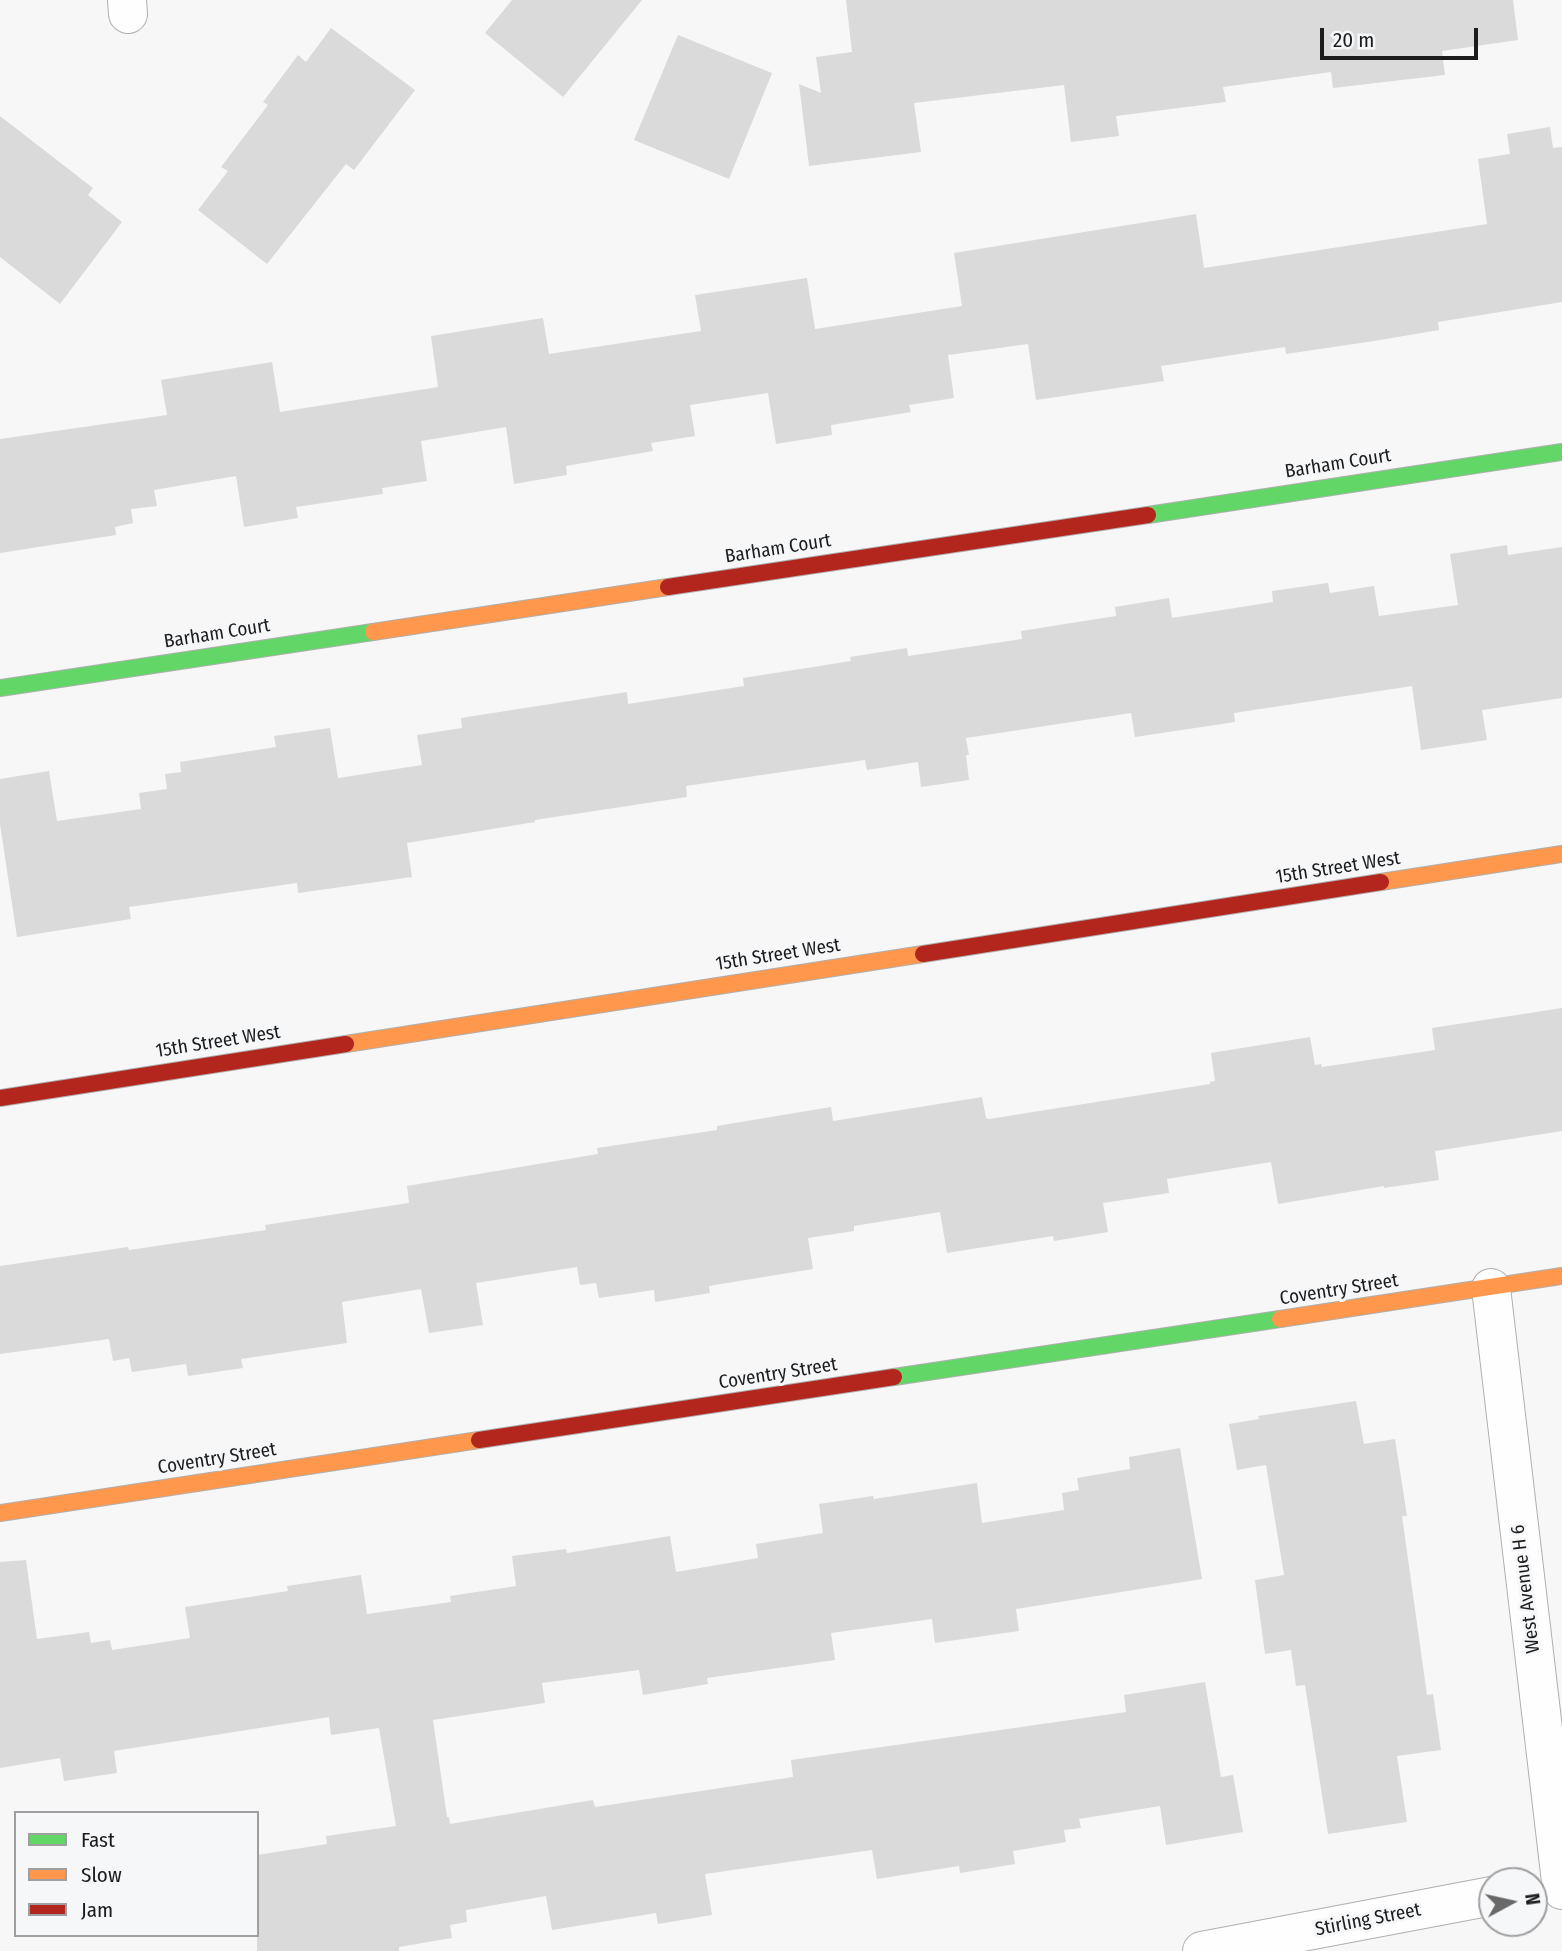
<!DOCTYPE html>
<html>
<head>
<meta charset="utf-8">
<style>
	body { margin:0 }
	#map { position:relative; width:1562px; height:1951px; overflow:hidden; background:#f7f7f8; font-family:"Fira Sans Condensed",sans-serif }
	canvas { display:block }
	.legend { position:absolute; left:14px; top:1811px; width:245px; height:126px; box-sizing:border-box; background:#f6f7f9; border:2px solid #9f9fa1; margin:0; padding:9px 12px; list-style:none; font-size:21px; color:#1c1c1d }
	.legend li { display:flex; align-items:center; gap:14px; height:35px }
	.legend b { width:35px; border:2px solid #9f9fa1 }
	.north { position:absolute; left:1478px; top:1867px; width:70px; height:70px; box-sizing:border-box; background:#f6f7f9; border:2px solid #9f9fa1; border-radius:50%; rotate:82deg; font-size:19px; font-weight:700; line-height:28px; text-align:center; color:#1c1c1d }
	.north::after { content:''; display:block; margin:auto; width:24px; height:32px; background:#69696a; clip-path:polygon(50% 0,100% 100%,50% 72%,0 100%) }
	.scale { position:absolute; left:1320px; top:28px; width:158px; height:32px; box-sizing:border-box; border:4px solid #1c1c1d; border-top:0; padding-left:9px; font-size:21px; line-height:24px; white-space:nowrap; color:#1c1c1d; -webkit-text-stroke:5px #f6f7f9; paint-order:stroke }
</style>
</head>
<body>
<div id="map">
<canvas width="1562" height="1951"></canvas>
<ul class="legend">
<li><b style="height:9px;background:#63d668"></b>Fast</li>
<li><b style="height:9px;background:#ff974d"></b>Slow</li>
<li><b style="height:9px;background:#b3261e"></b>Jam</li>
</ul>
<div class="north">N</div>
<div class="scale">20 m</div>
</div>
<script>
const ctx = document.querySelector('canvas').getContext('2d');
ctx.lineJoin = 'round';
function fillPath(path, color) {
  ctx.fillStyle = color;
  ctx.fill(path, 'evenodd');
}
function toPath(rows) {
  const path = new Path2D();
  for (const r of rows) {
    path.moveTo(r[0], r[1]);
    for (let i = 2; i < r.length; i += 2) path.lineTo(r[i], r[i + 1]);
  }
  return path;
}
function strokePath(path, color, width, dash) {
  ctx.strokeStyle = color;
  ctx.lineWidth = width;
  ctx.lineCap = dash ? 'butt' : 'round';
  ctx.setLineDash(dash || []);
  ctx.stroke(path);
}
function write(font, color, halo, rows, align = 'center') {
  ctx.font = font + ' "Fira Sans Condensed",sans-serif';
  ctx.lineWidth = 6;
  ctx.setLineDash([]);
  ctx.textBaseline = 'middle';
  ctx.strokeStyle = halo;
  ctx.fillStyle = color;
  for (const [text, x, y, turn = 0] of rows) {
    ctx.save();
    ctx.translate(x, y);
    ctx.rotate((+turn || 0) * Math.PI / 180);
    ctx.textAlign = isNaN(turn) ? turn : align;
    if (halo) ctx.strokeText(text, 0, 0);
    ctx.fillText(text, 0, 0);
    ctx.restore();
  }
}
fillPath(toPath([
	[512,0,642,0,563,97,485,33],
	[846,0,1513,0,1518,40,1442,51,1445,75,1333,88,1331,72,1223,87,1226,102,1116,116,1119,136,1071,142,1064,85,914,103,921,152,809,166,799,84,821,93,816,57,852,52],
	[331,28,415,90,354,170,346,164,267,264,198,210,228,171,221,167,268,105,263,102,298,55,306,62],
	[678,35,772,73,729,179,634,140],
	[0,116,93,188,88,195,122,222,60,304,0,257],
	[1550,127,1553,148,1562,147,1562,302,1438,322,1439,330,1374,341,1286,354,1285,347,1161,366,1164,381,1036,400,1028,344,948,355,954,398,909,405,911,412,831,425,832,435,776,444,768,393,690,405,695,436,651,443,653,451,566,466,567,475,514,484,506,427,421,441,427,481,382,488,383,494,296,507,298,518,244,527,236,476,154,490,157,506,131,509,133,523,115,527,116,535,0,553,0,439,167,415,161,380,272,362,280,412,438,387,431,336,543,318,549,354,701,331,695,295,807,278,815,329,962,306,954,253,1196,214,1204,268,1487,224,1478,159,1510,154,1507,134],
	[1507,545,1508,555,1562,547,1562,698,1482,710,1487,740,1421,750,1412,686,1234,713,1235,722,1135,737,1131,713,966,738,969,755,966,755,969,780,921,787,918,762,867,770,865,760,686,786,687,797,535,820,535,822,407,843,412,877,298,893,297,883,129,907,131,919,17,937,0,824,0,779,49,771,57,821,141,809,139,793,167,789,165,774,181,772,180,762,276,747,274,736,330,728,338,778,422,765,417,735,462,728,461,718,627,692,628,704,744,686,743,678,851,661,850,657,907,648,908,656,1022,639,1021,631,1116,616,1115,607,1169,598,1172,618,1273,602,1272,591,1328,583,1330,593,1374,586,1379,616,1458,605,1450,554],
	[1562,1008,1562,1131,1435,1151,1439,1180,1384,1188,1384,1186,1278,1204,1271,1162,1167,1179,1169,1193,1103,1203,1108,1232,1054,1241,1053,1236,947,1253,940,1212,854,1226,854,1231,808,1238,813,1269,709,1286,710,1293,655,1302,654,1290,599,1298,596,1283,580,1285,577,1267,476,1283,483,1325,429,1333,421,1289,342,1302,347,1343,241,1359,243,1368,188,1376,186,1364,132,1372,129,1358,113,1361,109,1339,0,1354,0,1266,128,1247,129,1250,266,1230,265,1225,409,1203,407,1186,598,1154,597,1148,717,1130,717,1126,831,1107,833,1121,982,1097,986,1118,989,1119,1210,1084,1210,1082,1215,1081,1211,1053,1310,1037,1315,1065,1321,1064,1322,1067,1435,1050,1432,1028],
	[1356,1401,1364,1444,1395,1439,1407,1516,1402,1516,1427,1695,1433,1694,1441,1750,1397,1756,1407,1822,1328,1834,1305,1685,1296,1686,1291,1650,1265,1654,1255,1580,1284,1575,1266,1465,1237,1470,1229,1424,1259,1419,1258,1416],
	[1180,1448,1202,1579,1016,1609,1019,1631,935,1643,932,1619,831,1633,835,1660,707,1678,708,1684,643,1695,639,1670,542,1683,545,1703,433,1720,447,1817,449,1817,450,1824,593,1800,595,1807,793,1777,791,1760,1126,1712,1124,1695,1205,1682,1221,1777,1233,1775,1243,1832,1166,1845,1160,1806,1079,1819,1081,1828,1064,1830,1066,1842,1013,1851,1015,1864,960,1873,959,1866,877,1879,872,1850,705,1874,712,1915,658,1924,656,1913,552,1930,546,1896,466,1910,467,1922,450,1925,452,1938,399,1947,399,1951,257,1951,257,1855,327,1844,326,1836,396,1826,379,1728,331,1735,329,1717,114,1751,117,1773,64,1781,60,1758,0,1768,0,1562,26,1560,37,1639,89,1632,91,1643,110,1640,112,1650,190,1638,185,1607,288,1591,287,1586,361,1575,367,1614,451,1602,450,1596,516,1586,512,1556,566,1549,567,1553,670,1536,676,1572,758,1558,756,1544,823,1533,819,1504,873,1496,874,1499,977,1483,982,1523,1064,1510,1062,1493,1079,1490,1077,1478,1130,1469,1129,1457]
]), '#dadadb');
const street = toPath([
	[127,0,128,14],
	[1491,1288,1562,1890],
	[1202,1951,1492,1896]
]);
const fast = toPath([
	[1148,515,1562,452],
	[0,688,373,632],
	[894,1377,1280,1319]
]);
const slow = toPath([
	[373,632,668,587],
	[1381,882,1562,854],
	[346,1044,923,954],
	[1280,1319,1562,1276],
	[0,1513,479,1440]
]);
const jam = toPath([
	[668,587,1148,515],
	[923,954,1381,882],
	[0,1098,346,1044],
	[479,1440,894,1377]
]);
strokePath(street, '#afafb0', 40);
strokePath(fast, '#afafb0', 18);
strokePath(slow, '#afafb0', 18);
strokePath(jam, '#afafb0', 18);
strokePath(street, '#fefefe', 38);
strokePath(fast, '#63d668', 16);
strokePath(slow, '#ff974d', 16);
strokePath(jam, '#b3261e', 16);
write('19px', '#1c1c1d', '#f6f7f9', [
	["Barham Court",1338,464,-9],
	["Barham Court",778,549,-9],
	["Barham Court",217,634,-9],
	["15th Street West",1338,868,-9],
	["15th Street West",778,955,-9],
	["15th Street West",218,1042,-9],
	["Coventry Street",1339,1290,-9],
	["Coventry Street",778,1374,-9],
	["Coventry Street",217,1459,-9],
	["West Avenue H 6",1526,1589,-97],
	["Stirling Street",1368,1920,-11]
]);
</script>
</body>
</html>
